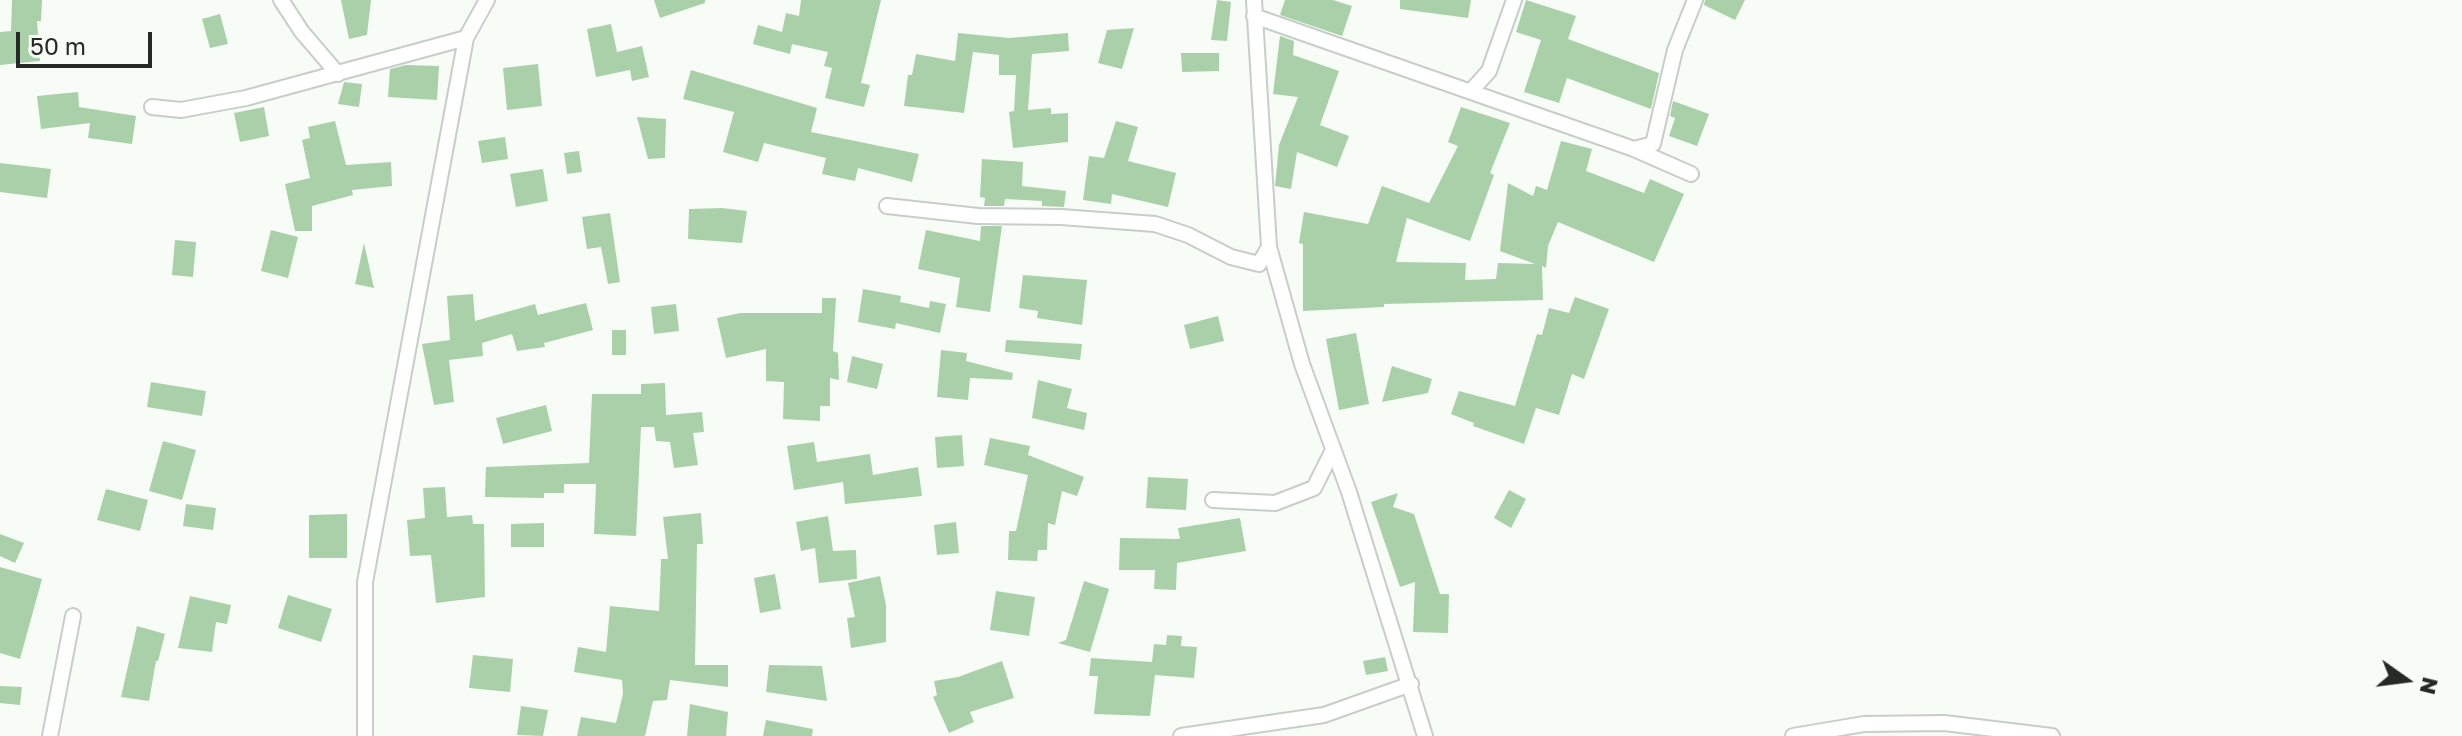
<!DOCTYPE html>
<html>
<head>
<meta charset="utf-8">
<style>
	body { margin:0 }
	#map { position:relative; width:2462px; height:736px; overflow:hidden; background:#f7fdf6; font-family:"Golos Text",sans-serif }
	canvas { display:block }
	.north { position:absolute; left:2366px; top:640px; width:80px; height:80px; -webkit-text-stroke:6px #f7fdf6; paint-order:stroke; rotate:104deg; font-size:22px; font-weight:700; line-height:32px; text-align:center; color:#272927 }
	.north::after { content:''; display:block; margin:auto; width:28px; height:36px; background:#272927; clip-path:polygon(50% 0,100% 100%,50% 72%,0 100%) }
	.scale { position:absolute; left:16px; top:32px; width:136px; height:36px; box-sizing:border-box; border:4px solid #272927; border-top:0; padding-left:10px; font-size:24px; line-height:28px; white-space:nowrap; color:#272927; -webkit-text-stroke:6px #f7fdf6; paint-order:stroke }
</style>
</head>
<body>
<div id="map">
<canvas width="2462" height="736"></canvas>
<div class="north">N</div>
<div class="scale">50 m</div>
</div>
<script>
const ctx = document.querySelector('canvas').getContext('2d');
ctx.lineJoin = 'round';
function fillPath(path, color) {
  ctx.fillStyle = color;
  ctx.fill(path, 'evenodd');
}
function toPath(rows) {
  const path = new Path2D();
  for (const r of rows) {
    path.moveTo(r[0], r[1]);
    for (let i = 2; i < r.length; i += 2) path.lineTo(r[i], r[i + 1]);
  }
  return path;
}
function strokePath(path, color, width, dash) {
  ctx.strokeStyle = color;
  ctx.lineWidth = width;
  ctx.lineCap = dash ? 'butt' : 'round';
  ctx.setLineDash(dash || []);
  ctx.stroke(path);
}
fillPath(toPath([
	[12,0,42,0,41,21,37,21,40,61,0,65,0,32,11,31],
	[341,0,371,0,367,35,349,39],
	[654,0,705,0,705,3,660,18],
	[801,0,881,0,861,83,870,85,864,107,825,98,832,68,824,66,828,52,792,44,790,54,753,44,758,25,782,32,786,13,799,16],
	[1217,0,1231,2,1227,41,1211,40],
	[1285,0,1333,0,1352,6,1342,36,1280,15],
	[1400,0,1471,0,1468,18,1400,9],
	[1526,0,1576,16,1568,39,1659,73,1651,109,1567,78,1559,103,1524,92,1541,40,1516,32],
	[1705,0,1745,0,1735,20,1704,5],
	[220,14,228,44,210,48,202,19],
	[611,24,617,52,642,46,649,77,632,81,630,70,596,77,587,29],
	[1134,28,1122,69,1098,63,1107,30],
	[958,33,1009,38,1068,33,1069,51,1032,54,1028,110,1051,108,1051,114,1068,113,1068,142,1013,148,1009,112,1014,111,1016,75,999,75,999,55,973,52,964,113,904,106,908,75,912,75,916,54,955,61],
	[1280,36,1294,41,1293,55,1339,71,1320,125,1349,136,1337,167,1297,152,1291,189,1275,186,1279,145,1298,97,1273,94],
	[1181,53,1219,53,1219,71,1182,72],
	[538,64,542,106,507,110,503,68],
	[406,65,439,66,437,100,388,97,390,69],
	[691,70,817,108,811,132,919,154,912,182,858,168,855,181,822,174,826,158,764,143,758,162,723,152,734,112,683,99],
	[344,82,362,84,359,107,338,104],
	[78,92,79,107,136,116,132,144,88,138,90,123,41,129,37,96],
	[1673,101,1709,114,1697,146,1669,136,1675,118,1670,116],
	[264,107,269,136,240,142,234,113],
	[1461,107,1510,123,1490,173,1494,175,1470,241,1407,218,1396,262,1466,263,1465,280,1496,279,1498,263,1535,264,1500,251,1508,183,1533,196,1536,186,1547,190,1561,141,1592,149,1586,171,1644,193,1650,179,1684,194,1654,262,1558,222,1548,246,1546,268,1542,266,1543,300,1384,304,1384,307,1303,311,1303,244,1299,243,1304,212,1368,224,1382,186,1429,203,1458,146,1448,142],
	[637,117,666,119,665,158,648,159],
	[335,121,346,165,391,162,392,186,352,190,353,195,312,206,312,231,295,231,285,184,310,178,302,140,310,138,308,127],
	[1116,121,1138,127,1128,161,1176,173,1168,207,1112,194,1111,204,1083,200,1089,156,1104,158],
	[505,137,508,159,482,163,478,141],
	[579,151,582,172,567,174,564,153],
	[982,159,1023,162,1022,186,1066,191,1064,207,1042,206,1042,201,1005,199,1004,206,984,206,985,198,980,197],
	[0,163,51,169,47,198,0,192],
	[543,169,548,201,516,207,510,174],
	[722,208,747,211,742,243,688,239,689,209],
	[610,213,620,282,608,284,601,247,587,249,582,217],
	[981,226,1002,226,990,312,956,307,960,278,918,269,926,230,980,241],
	[271,230,298,237,288,278,261,271],
	[175,240,196,242,193,277,172,275],
	[364,243,374,288,355,284],
	[1023,275,1087,280,1082,325,1037,318,1038,311,1019,308],
	[863,289,901,296,900,302,929,308,930,301,946,304,940,333,896,323,895,329,858,322],
	[473,294,475,321,535,304,538,315,586,303,593,330,544,343,545,347,517,351,512,334,482,343,483,356,449,360,454,402,434,405,422,344,450,340,447,296],
	[1575,297,1609,309,1584,379,1572,374,1559,415,1536,408,1524,444,1473,426,1474,423,1451,414,1459,391,1515,406,1537,334,1542,335,1549,308,1569,313],
	[822,298,836,298,833,351,838,353,839,380,830,378,830,406,820,406,820,421,783,419,784,382,766,381,766,349,726,358,717,318,740,313,822,313],
	[676,304,679,331,654,334,651,307],
	[1218,316,1224,341,1190,349,1184,325],
	[612,330,626,330,626,355,612,355],
	[1356,333,1369,404,1339,410,1326,339],
	[1006,340,1082,344,1080,360,1005,352],
	[941,350,967,353,966,361,1013,373,1012,380,970,378,968,400,937,397],
	[852,356,883,364,877,389,847,382],
	[1392,366,1432,379,1428,393,1382,402],
	[1038,380,1072,389,1067,408,1087,413,1084,430,1032,418],
	[151,382,206,391,202,416,147,407],
	[665,383,666,415,702,412,704,432,693,433,698,465,674,468,670,442,656,441,654,427,641,427,636,536,594,534,596,484,564,484,564,493,544,493,544,498,485,497,486,467,589,463,592,394,641,394,641,384],
	[546,405,552,431,503,444,496,418],
	[962,435,964,466,937,468,935,437],
	[990,438,1030,446,1028,455,1084,477,1077,496,1062,491,1055,525,1048,523,1047,550,1038,550,1037,561,1008,560,1009,531,1016,531,1028,475,984,465],
	[163,441,196,450,182,500,149,491],
	[814,442,817,462,870,454,873,475,918,467,922,496,845,504,843,482,794,490,787,446],
	[1148,477,1188,479,1186,510,1146,508],
	[445,487,447,517,472,515,473,524,484,524,485,597,436,603,431,555,410,556,407,520,425,518,423,488],
	[106,489,148,500,140,531,97,520],
	[1509,490,1526,499,1511,528,1494,518],
	[1398,493,1393,507,1414,514,1440,594,1449,594,1448,633,1413,632,1415,582,1400,587,1371,502],
	[186,504,216,508,213,530,183,526],
	[701,513,703,544,697,544,695,665,728,665,728,687,670,680,667,700,653,701,645,736,577,736,581,717,616,723,623,694,622,680,574,672,578,647,606,652,610,606,659,611,661,559,668,559,663,517],
	[347,514,347,558,309,558,309,515],
	[828,516,833,551,856,550,857,579,819,583,815,548,801,551,796,522],
	[1240,518,1246,551,1177,563,1176,590,1154,589,1155,570,1119,570,1120,538,1180,539,1178,528],
	[956,522,959,553,937,555,934,525],
	[544,523,544,547,511,547,511,524],
	[0,534,24,543,15,563,0,556],
	[0,567,42,579,20,659,0,653],
	[775,574,781,609,760,613,754,578],
	[880,576,886,605,886,642,851,648,847,618,855,617,848,583],
	[1084,581,1109,589,1090,652,1058,643,1066,640],
	[996,591,1035,597,1029,636,990,630],
	[288,595,332,609,321,642,278,628],
	[190,596,231,605,227,624,216,622,212,652,178,648],
	[137,626,165,634,158,661,156,661,149,701,121,697],
	[1167,635,1182,636,1181,646,1197,647,1194,678,1155,675,1150,716,1094,714,1098,676,1089,676,1091,658,1152,662,1154,644,1166,645],
	[473,655,513,659,510,692,469,688],
	[1385,657,1388,671,1366,675,1363,661],
	[1002,661,1014,698,970,712,974,722,949,733,933,697,937,695,934,681,958,677],
	[769,665,822,666,827,701,766,692],
	[0,686,22,687,20,705,0,703],
	[690,704,728,712,726,736,687,736],
	[521,706,548,710,543,736,517,735],
	[766,720,813,729,812,736,763,736]
]), '#aad0a9');
const street = toPath([
	[281,0,302,32,338,74],
	[1254,0,1269,247,1302,364,1349,492,1425,736],
	[1254,16,1634,149,1691,174],
	[1471,91,1489,71,1514,0],
	[152,107,181,110,246,98,466,38],
	[1634,149,1653,144,1675,50,1695,0],
	[887,206,978,216,1061,217,1155,224,1188,235,1231,257,1259,264,1269,247],
	[1213,500,1275,503,1314,488,1333,450],
	[50,736,73,616],
	[365,736,365,582,466,38,487,0],
	[1181,736,1324,715,1411,684],
	[1793,736,1864,724,1944,723,2052,736]
]);
strokePath(street, '#c7cec7', 18);
strokePath(street, '#fff', 14);
</script>
</body>
</html>
